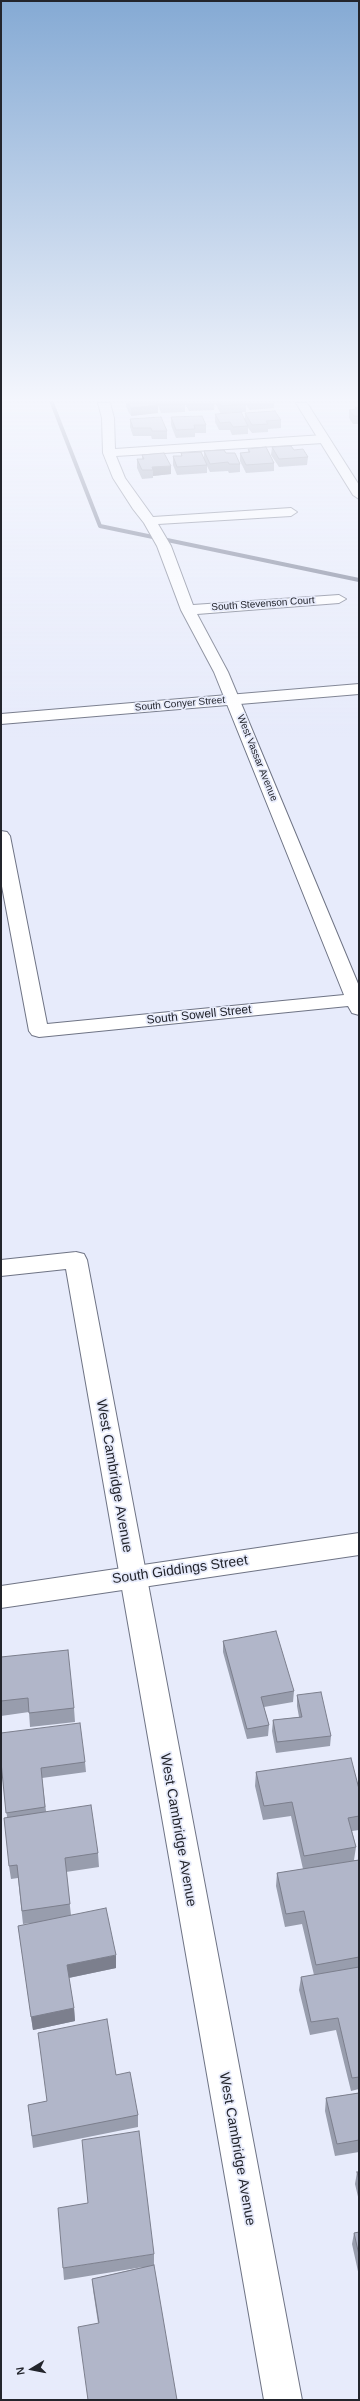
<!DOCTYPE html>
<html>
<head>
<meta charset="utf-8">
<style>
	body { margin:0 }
	#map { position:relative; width:360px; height:2401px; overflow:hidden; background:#e7ebfb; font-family:Arial,sans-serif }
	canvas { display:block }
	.frame { position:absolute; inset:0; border:2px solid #23252c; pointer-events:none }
	.north { position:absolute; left:12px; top:2349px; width:40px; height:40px; -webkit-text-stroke:3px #e7ebfb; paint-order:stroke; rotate:260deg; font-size:11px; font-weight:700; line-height:16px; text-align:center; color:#23252c }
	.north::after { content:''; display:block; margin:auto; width:14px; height:18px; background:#23252c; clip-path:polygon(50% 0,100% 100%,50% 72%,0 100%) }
</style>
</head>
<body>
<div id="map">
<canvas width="360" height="2401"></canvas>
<div class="frame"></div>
<div class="north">N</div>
</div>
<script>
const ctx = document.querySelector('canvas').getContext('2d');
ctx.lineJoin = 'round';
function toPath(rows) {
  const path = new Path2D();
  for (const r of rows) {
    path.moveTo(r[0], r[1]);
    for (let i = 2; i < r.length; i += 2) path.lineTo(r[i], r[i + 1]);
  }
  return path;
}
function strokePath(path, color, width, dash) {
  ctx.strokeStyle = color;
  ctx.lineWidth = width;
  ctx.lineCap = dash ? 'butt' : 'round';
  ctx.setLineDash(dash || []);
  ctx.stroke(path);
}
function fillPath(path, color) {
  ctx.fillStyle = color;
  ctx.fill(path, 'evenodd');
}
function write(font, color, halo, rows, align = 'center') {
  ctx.font = font + ' Arial,sans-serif';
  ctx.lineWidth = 3.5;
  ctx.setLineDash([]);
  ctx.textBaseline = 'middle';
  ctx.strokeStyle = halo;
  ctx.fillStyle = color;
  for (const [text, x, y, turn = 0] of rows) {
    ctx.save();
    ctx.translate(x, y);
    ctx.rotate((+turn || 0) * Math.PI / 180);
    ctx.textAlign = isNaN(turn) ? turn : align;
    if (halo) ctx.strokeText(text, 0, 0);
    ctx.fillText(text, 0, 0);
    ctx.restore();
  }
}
strokePath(toPath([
	[52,403,100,526,359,580]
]), '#71778d', 4);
const street = toPath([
	[98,403,110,403,114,418,115,449,323,435,329,439,323,443,116,456,125,478,153,517,291,508,297,512,291,516,158,524,171,546,193,605,339,595,346,599,339,603,197,614,228,672,359,986,359,1015,352,1013,348,1006,39,1037,32,1035,29,1031,1,881,1,831,7,832,10,836,47,1024,344,995,214,672,181,610,157,546,144,523,133,509,113,478,103,453,102,418,98,403],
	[76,1252,84,1254,87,1260,302,2400,264,2400,66,1269,1,1276,1,1260,76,1252]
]);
const secondary = toPath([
	[296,403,307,403,359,485,359,499,353,495,296,403],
	[359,684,359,694,1,724,1,714,359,684],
	[359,1533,359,1555,1,1608,1,1586,359,1533]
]);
strokePath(street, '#6f7485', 2);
strokePath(secondary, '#6f7485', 2);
fillPath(street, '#fff');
fillPath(secondary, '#fff');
fillPath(toPath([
	[126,403,215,403,214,410,189,411,185,404,185,412,161,413,158,405,158,413,131,416,126,407],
	[215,403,274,403,274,408,250,410,246,405,246,412,225,413,245,419,245,413,281,420,281,428,268,429,268,432,252,433,248,428,248,434,232,435,230,430,219,430,215,422,215,414,221,414],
	[355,407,359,407,359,424,353,424,349,418,349,410,355,409],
	[171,417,206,425,206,433,195,433,195,437,176,438,171,425],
	[130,419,167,431,167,439,152,439,151,436,133,436,130,427],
	[272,447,294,450,308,457,307,465,279,467,271,455],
	[248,449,274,463,274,471,246,473,240,461,240,453,248,452],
	[204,451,226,453,240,464,240,472,229,473,228,471,210,472,207,466,207,473,177,475,173,465,173,456,181,456,181,453,204,458],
	[142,455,171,466,171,474,153,476,153,478,142,479,137,468,137,459,142,459],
	[223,1641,294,1691,293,1702,264,1707,269,1725,268,1736,247,1739,223,1652],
	[1,1657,74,1708,75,1722,30,1727,29,1712,1,1716],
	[297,1695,331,1736,330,1746,276,1753,272,1731,273,1720,299,1717,297,1706],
	[1,1762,85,1762,86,1772,42,1778,46,1811,98,1853,99,1867,66,1872,71,1915,116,1968,69,1978,74,2008,75,2021,33,2030,18,1926,33,1923,23,1924,18,1878,11,1879,9,1866,7,1817],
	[256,1772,359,1789,359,1830,352,1831,356,1847,354,1860,359,1860,359,2089,351,2091,336,2030,310,2035,299,1990,301,1977,314,1975,302,1924,285,1927,276,1886,277,1873,303,1869,291,1816,263,1820,255,1786],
	[359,2093,359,2152,335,2156,325,2111,326,2098],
	[47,2101,138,2115,138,2127,33,2148,28,2105],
	[357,2172,359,2180,359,2201,355,2184],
	[359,2232,359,2276,352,2244,354,2233],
	[154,2254,154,2265,98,2323,93,2290,92,2279,143,2267,64,2280,63,2268]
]), '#989dad');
fillPath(toPath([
	[158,405,158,413,131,416,131,408],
	[171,466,171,474,153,476,153,470,152,467],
	[116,1955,116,1968,68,1978,67,1965],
	[74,2008,75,2021,33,2030,31,2017]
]), '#7c7f8d');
const building = toPath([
	[128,403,157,403,158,405,131,408,128,403],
	[160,403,185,403,185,404,161,405,160,403],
	[220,403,246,403,246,404,221,406,220,403],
	[355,407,359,407,359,416,354,416,349,410,357,409,355,407],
	[275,411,281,420,266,421,268,424,252,425,245,413,275,411],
	[241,412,248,426,233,427,230,422,220,423,215,414,241,412],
	[202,416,206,425,194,425,195,429,176,430,171,417,202,416],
	[161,417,167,431,152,431,151,428,133,428,130,419,161,417],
	[291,446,294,450,303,449,308,457,279,459,272,447,291,446],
	[266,447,274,463,246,465,240,453,250,452,248,449,266,447],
	[224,450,226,453,235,453,240,464,229,464,228,462,210,464,204,451,224,450],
	[201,452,207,465,177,467,173,456,182,456,181,453,201,452],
	[164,453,171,466,152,467,153,470,142,470,137,459,144,459,142,455,164,453],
	[276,1631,294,1691,261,1697,269,1725,247,1729,223,1641,276,1631],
	[68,1650,74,1708,29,1713,28,1698,1,1701,1,1657,68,1650],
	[321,1692,331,1736,277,1742,273,1720,302,1717,297,1695,321,1692],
	[80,1723,85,1762,41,1768,45,1807,6,1813,1,1762,1,1733,80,1723],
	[351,1758,359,1789,359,1816,348,1818,356,1847,304,1856,292,1802,264,1806,256,1772,351,1758],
	[91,1805,98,1853,65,1858,70,1904,22,1911,17,1865,9,1866,4,1818,91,1805],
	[359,1860,359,1957,316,1965,304,1911,286,1914,277,1873,359,1860],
	[106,1908,116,1955,67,1965,74,2008,31,2017,18,1926,106,1908],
	[359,1967,359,2077,352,2078,338,2018,311,2022,301,1977,359,1967],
	[107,2019,116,2075,130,2072,138,2115,32,2136,28,2105,47,2101,38,2033,107,2019],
	[359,2093,359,2140,337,2144,326,2098,359,2093],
	[139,2131,154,2254,63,2268,58,2208,88,2203,82,2140,139,2131],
	[357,2172,359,2172,359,2180,357,2172],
	[359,2232,359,2255,354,2233,359,2232],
	[154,2265,177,2400,88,2400,78,2327,99,2323,92,2279,154,2265]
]);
fillPath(building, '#b1b6c9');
strokePath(building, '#7c7f8d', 1);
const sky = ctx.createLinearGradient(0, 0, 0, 740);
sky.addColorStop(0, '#85aad4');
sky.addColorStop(0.54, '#f4f6fd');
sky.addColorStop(1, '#f4f6fd00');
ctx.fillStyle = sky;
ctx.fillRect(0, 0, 360, 740);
write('10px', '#23252c', '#e7ebfb', [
	["South Stevenson Court",263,604,-4],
	["South Conyer Street",180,704,-5],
	["West Vassar Avenue",257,758,68]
]);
write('12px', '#23252c', '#e7ebfb', [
	["South Sowell Street",199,1015,-6]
]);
write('14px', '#23252c', '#e7ebfb', [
	["West Cambridge Avenue",114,1476,80],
	["South Giddings Street",180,1570,-8],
	["West Cambridge Avenue",178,1830,80],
	["West Cambridge Avenue",237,2149,80]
]);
</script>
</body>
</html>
